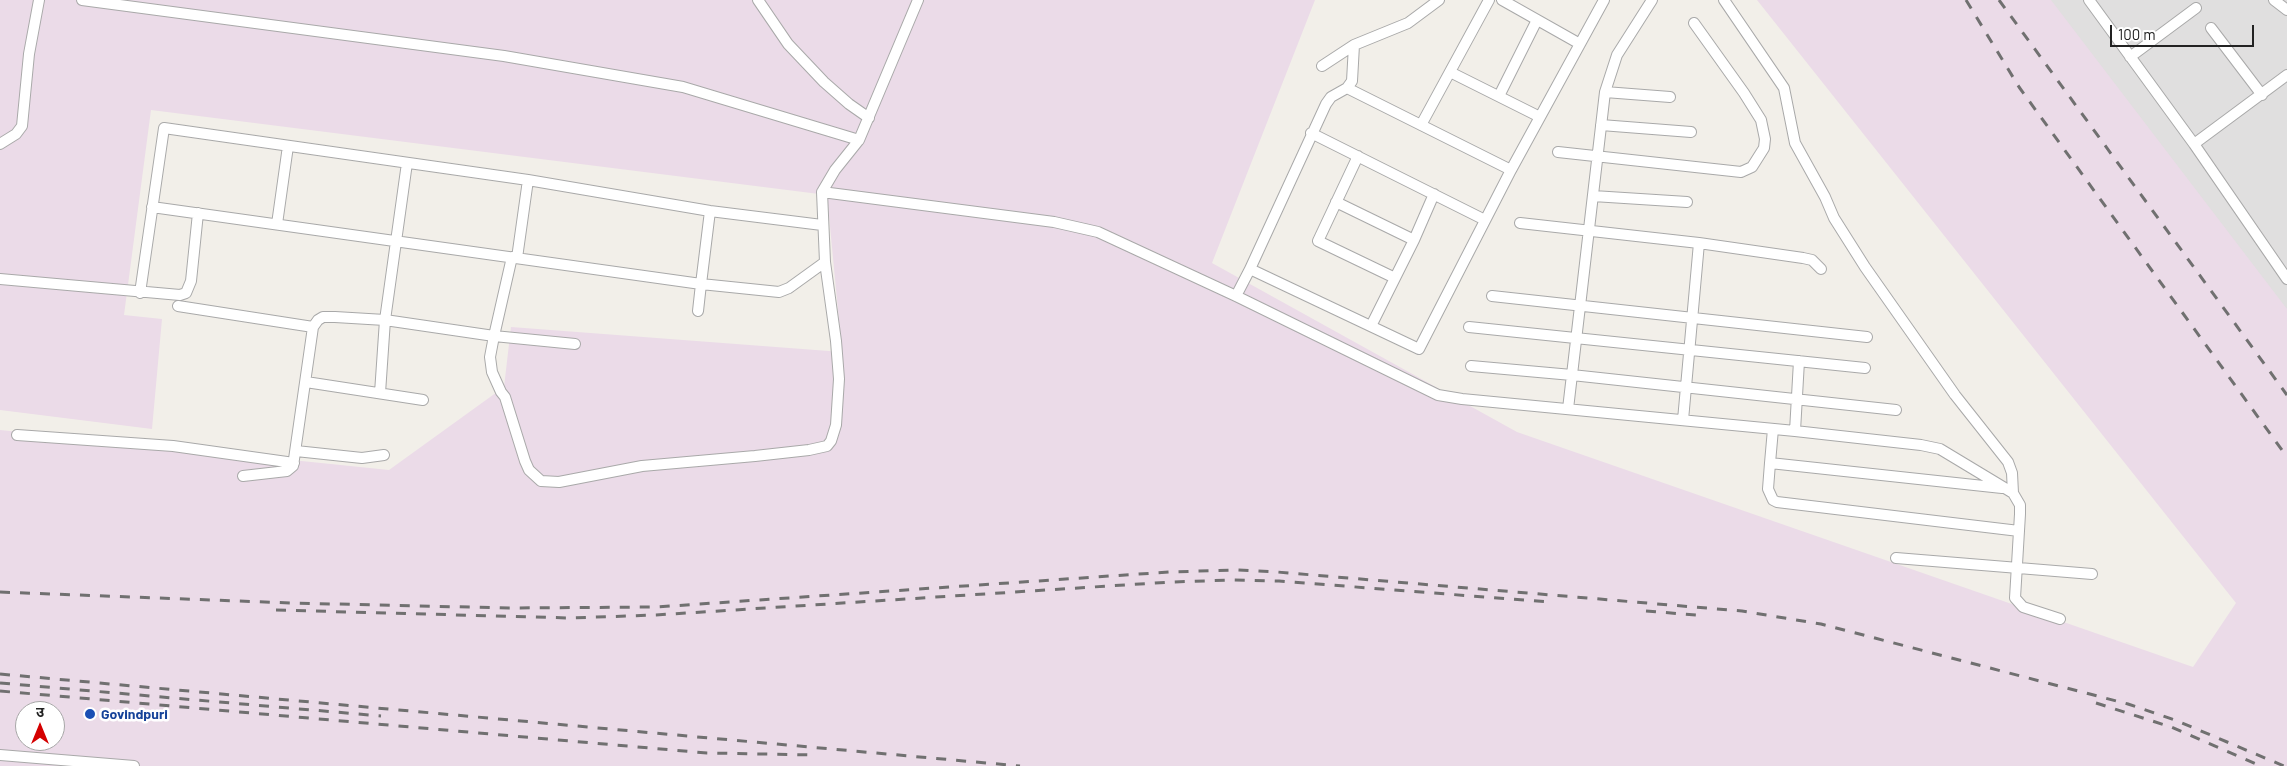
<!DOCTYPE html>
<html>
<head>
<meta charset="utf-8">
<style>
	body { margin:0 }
	#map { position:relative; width:2287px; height:766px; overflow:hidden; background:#f2efe9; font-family:Barlow,"Noto Sans Devanagari",sans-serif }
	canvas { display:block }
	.north { position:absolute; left:15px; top:701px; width:50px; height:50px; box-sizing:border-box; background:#fff; border:1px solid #a7a7a7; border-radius:50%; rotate:0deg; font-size:14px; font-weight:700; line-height:20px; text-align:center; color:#222 }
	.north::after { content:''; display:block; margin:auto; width:18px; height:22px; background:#d40000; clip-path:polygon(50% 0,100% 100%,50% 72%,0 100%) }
	.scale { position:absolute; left:2110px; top:25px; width:144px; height:22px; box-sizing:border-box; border:2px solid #222; border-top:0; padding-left:6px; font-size:15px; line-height:18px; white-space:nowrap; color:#222; -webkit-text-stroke:4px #fff; paint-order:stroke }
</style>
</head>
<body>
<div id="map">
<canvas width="2287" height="766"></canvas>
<div class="north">उ</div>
<div class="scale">100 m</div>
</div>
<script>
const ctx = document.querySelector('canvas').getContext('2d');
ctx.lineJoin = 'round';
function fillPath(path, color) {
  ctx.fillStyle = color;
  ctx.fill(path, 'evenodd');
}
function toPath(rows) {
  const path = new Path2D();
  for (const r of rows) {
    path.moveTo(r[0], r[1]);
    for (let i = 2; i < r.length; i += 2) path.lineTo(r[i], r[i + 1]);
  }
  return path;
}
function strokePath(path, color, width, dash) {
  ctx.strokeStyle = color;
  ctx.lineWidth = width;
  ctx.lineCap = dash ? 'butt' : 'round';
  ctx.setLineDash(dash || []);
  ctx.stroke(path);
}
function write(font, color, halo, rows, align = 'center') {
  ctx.font = font + ' Barlow,sans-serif';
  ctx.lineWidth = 5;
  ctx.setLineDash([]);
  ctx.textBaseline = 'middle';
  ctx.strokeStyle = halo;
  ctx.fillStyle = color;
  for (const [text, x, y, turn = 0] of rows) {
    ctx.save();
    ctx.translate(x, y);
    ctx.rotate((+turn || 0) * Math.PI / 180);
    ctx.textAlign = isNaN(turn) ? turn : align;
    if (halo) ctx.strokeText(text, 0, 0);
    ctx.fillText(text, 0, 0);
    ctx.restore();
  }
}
fillPath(toPath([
	[2036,0,2287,0,2287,350]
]), '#e0dfdf');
fillPath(toPath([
	[0,0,1315,0,1212,263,1517,432,2193,667,2236,603,1757,0,2051,0,2287,309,2287,766,0,766,0,430,389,470,504,387,511,327,842,352,827,195,151,110,124,315,162,319,152,429,0,410],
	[25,711,55,711,55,741,25,741]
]), '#ebdbe8');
const minor = toPath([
	[82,0,504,56,683,87,859,140,918,0],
	[758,0,788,44,824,82,849,104,869,118],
	[1502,0,1580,44],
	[1724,0,1784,88,1795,143,1825,197,1834,218,1865,267,1955,395,2008,462,2012,473,2013,493],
	[2089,0,2194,144],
	[2274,0,2287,10],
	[2211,28,2262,95],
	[2130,57,2196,8],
	[1322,66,1354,45,1408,23,1439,0],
	[1450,72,1540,117],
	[2287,75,2194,144,2287,279],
	[1347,88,1511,170],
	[1605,92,1670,97],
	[1499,96,1537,20],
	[1421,125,1489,0],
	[1601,125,1691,132],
	[1311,133,1485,220],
	[859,140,835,170,822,192,1054,222,1098,232,1236,296,1438,395,1462,399,1795,431,1921,445,1940,449,2013,493,2020,505,2020,514,2015,598,2023,607,2060,619],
	[0,144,16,134,22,126,29,54,39,0],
	[1558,152,1741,172,1752,167,1764,148,1765,139,1761,120,1744,93,1694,23],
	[1358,156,1318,241,1395,278],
	[1593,196,1687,202],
	[1336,202,1414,240,1371,326],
	[152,207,701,284,710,211],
	[1520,223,1699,243,1803,258,1812,260,1821,269],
	[277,224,288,146],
	[1414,240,1434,194],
	[517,258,528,180],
	[1250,269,1419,349,1511,170,1604,0],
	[0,279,180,295,186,293,191,281,198,213],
	[140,293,164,128,528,180,710,211,822,225],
	[1236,296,1250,269,1326,104,1331,97,1347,88,1352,81,1354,45],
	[1492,296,1867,337],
	[178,306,313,327],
	[698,311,701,284,779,292,789,288,825,262],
	[1469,327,1865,368],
	[575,344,494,336,490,357,492,372,501,392,505,397,525,461,529,470,541,481,559,482,642,466,755,456,809,450,827,446,831,441,836,425,839,379,836,341,825,262,822,192],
	[1471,366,1572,375,1896,410],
	[306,382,423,400],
	[380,393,385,320,407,163],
	[1568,409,1605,92,1617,55,1652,0],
	[1683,420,1699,243],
	[1773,429,1770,463,2002,488],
	[1795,431,1799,361],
	[17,435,173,446,294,463],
	[296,451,362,458,384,455],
	[1770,463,1768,489,1773,500,1777,502,2019,531],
	[243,476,287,471,293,466,313,327,318,320,323,317,335,317,385,320,494,336,512,257],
	[1896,558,2092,574],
	[0,755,134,766]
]);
strokePath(minor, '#a9a9a9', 12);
strokePath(minor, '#fff', 10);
strokePath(toPath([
	[1966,0,2019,87,2287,457],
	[1999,0,2287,395],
	[0,592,291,603,509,608,656,607,1169,572,1236,570,1277,572,1742,611,1821,624,2128,704,2175,720,2284,766],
	[276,610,570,618,656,615,1171,582,1233,580,1279,581,1549,602],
	[1646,611,1696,615],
	[0,674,1020,766],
	[0,683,381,716],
	[0,691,707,753,817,755],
	[2096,703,2171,727,2261,766]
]), '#707070', 3, [10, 10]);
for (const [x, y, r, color] of [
	[90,714,6,"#1a4fb4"]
]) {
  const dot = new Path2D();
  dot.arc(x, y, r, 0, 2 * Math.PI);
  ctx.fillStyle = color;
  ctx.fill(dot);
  strokePath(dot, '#fff', 2);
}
write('bold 14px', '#164399', '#fff', [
	["Govindpuri",101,714]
], 'left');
</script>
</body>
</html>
